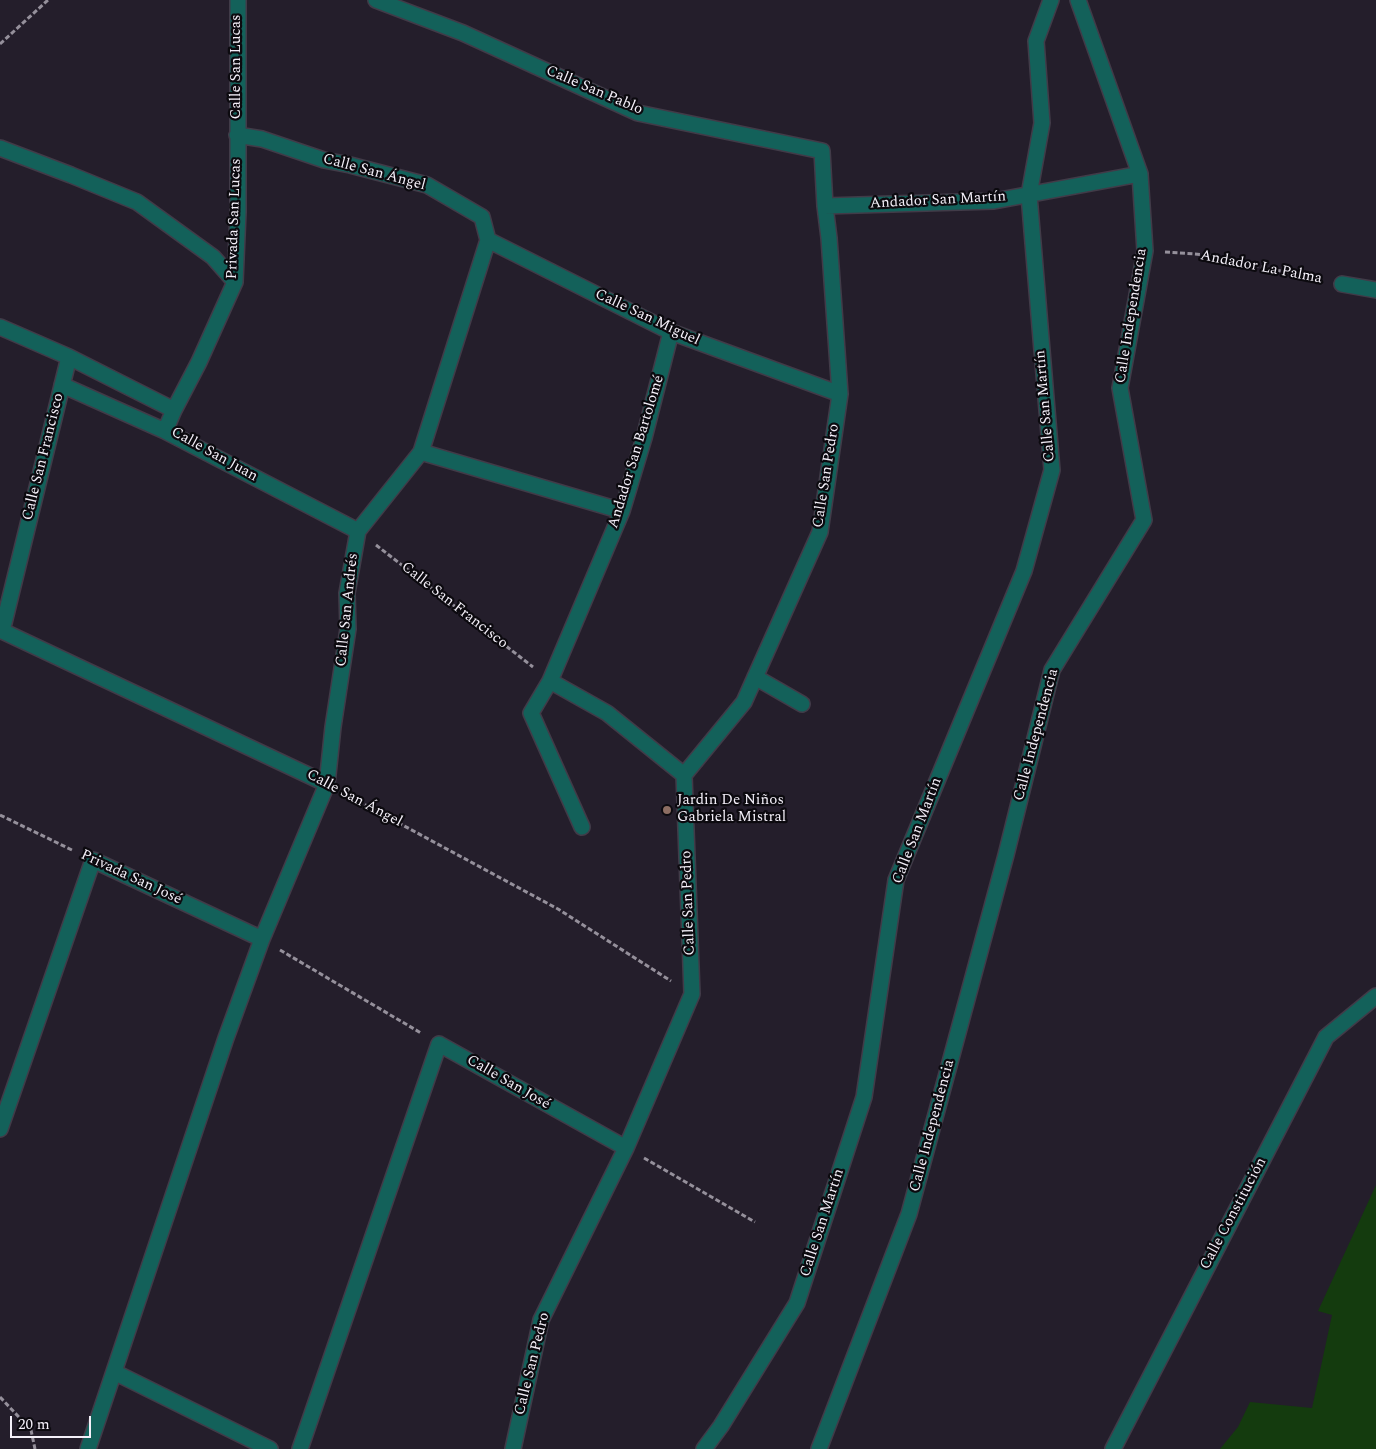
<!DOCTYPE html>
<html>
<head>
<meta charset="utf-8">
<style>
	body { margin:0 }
	#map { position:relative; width:1376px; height:1449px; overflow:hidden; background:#241e2b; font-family:Spectral,serif }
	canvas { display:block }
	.scale { position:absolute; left:10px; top:1416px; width:81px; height:22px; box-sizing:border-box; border:2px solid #f4f0f9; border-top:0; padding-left:6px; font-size:15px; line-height:18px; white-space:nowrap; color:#f4f0f9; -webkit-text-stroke:4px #0c0a0f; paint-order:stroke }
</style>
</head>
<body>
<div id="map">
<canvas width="1376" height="1449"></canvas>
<div class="scale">20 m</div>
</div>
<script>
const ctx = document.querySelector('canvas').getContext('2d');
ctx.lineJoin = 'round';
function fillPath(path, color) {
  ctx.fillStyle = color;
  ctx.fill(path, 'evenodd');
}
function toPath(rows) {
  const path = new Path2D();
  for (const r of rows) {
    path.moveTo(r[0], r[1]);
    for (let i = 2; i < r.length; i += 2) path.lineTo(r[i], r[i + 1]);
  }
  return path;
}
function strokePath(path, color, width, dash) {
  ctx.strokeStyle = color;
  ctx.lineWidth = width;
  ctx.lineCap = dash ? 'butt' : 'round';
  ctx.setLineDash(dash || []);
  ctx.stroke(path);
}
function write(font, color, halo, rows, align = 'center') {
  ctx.font = font + ' Spectral,serif';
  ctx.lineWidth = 4.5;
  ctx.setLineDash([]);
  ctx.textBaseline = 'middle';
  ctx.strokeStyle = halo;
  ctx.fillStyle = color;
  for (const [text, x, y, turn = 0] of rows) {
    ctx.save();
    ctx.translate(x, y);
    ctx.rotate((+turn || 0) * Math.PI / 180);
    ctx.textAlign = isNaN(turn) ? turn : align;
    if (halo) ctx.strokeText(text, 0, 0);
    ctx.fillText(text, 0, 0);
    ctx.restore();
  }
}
fillPath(toPath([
	[1376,1185,1376,1449,1220,1449,1238,1427,1250,1402,1312,1408,1332,1315,1318,1311]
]), '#143b0e');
const street = toPath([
	[376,0,463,33,638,113,822,151,825,206,829,238,840,394,820,532,744,702,684,775,692,994,626,1148,541,1320,513,1449],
	[237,135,262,139,324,160,350,165,427,185,482,217,488,240],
	[0,148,71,175,137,202,213,257,235,282],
	[825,206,994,201,1140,174],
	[488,240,671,332,840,394],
	[1342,284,1376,290],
	[0,327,69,357,174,410,165,431,358,531],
	[62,385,165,431],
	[174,410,199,362,235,282,238,212,238,0],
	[421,452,622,511],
	[0,630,327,784],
	[2,631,69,357],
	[755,677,802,704],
	[550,681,607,713,684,775],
	[582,827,531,713,550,681,622,511,644,438,671,332],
	[0,1129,93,860,262,939],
	[114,1372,270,1449],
	[88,1449,226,1038,262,939,327,784,333,727,348,629,347,593,358,531,421,452,488,240],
	[300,1449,439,1044,626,1148],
	[704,1449,721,1426,797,1303,864,1097,896,880,1024,571,1052,470,1029,195,1042,123,1036,41,1051,0],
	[819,1449,909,1214,1006,855,1052,670,1144,520,1120,388,1145,251,1140,174,1078,0],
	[1113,1449,1326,1037,1376,996]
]);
strokePath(street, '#413b48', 18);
strokePath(toPath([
	[0,44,48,0],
	[1165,252,1209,255,1321,280],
	[376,545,533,667],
	[345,794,558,909,671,981],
	[0,815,74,851],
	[280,950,421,1033],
	[644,1158,755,1222],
	[0,1397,31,1430,35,1449]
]), '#95909b', 3, [5, 2.5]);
strokePath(street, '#13615a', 15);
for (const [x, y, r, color] of [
	[667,810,5,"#8d6e63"]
]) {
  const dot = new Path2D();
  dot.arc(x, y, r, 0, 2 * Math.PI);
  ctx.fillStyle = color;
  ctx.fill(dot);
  strokePath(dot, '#0c0a0f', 2);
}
write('15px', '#f4f0f9', '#0c0a0f', [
	["Calle San Lucas",237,67,-90],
	["Calle San Pablo",594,91,23],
	["Calle San Ángel",374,173,15],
	["Andador San Martín",938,201,-3],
	["Privada San Lucas",235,219,-88],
	["Andador La Palma",1261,268,11],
	["Calle Independencia",1132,316,-81],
	["Calle San Miguel",647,318,25],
	["Calle San Martín",1046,406,-95],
	["Andador San Bartolomé",637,452,-73],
	["Calle San Juan",214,455,29],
	["Calle San Francisco",44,457,-76],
	["Calle San Pedro",827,476,-81],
	["Calle San Francisco",454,606,38],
	["Calle San Andrés",348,610,-84],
	["Calle Independencia",1037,735,-75],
	["Calle San Ángel",354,799,28],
	["Calle San Martín",918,831,-69],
	["Privada San José",131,878,25],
	["Calle San Pedro",689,903,-92],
	["Calle San José",508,1083,30],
	["Calle Independencia",933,1126,-75],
	["Calle Constitución",1234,1214,-62],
	["Calle San Martín",823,1223,-72],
	["Calle San Pedro",533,1364,-76]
]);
write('15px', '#f4f0f9', '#0c0a0f', [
	["Jardin De Niños",677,801],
	["Gabriela Mistral",677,818]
], 'left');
</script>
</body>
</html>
